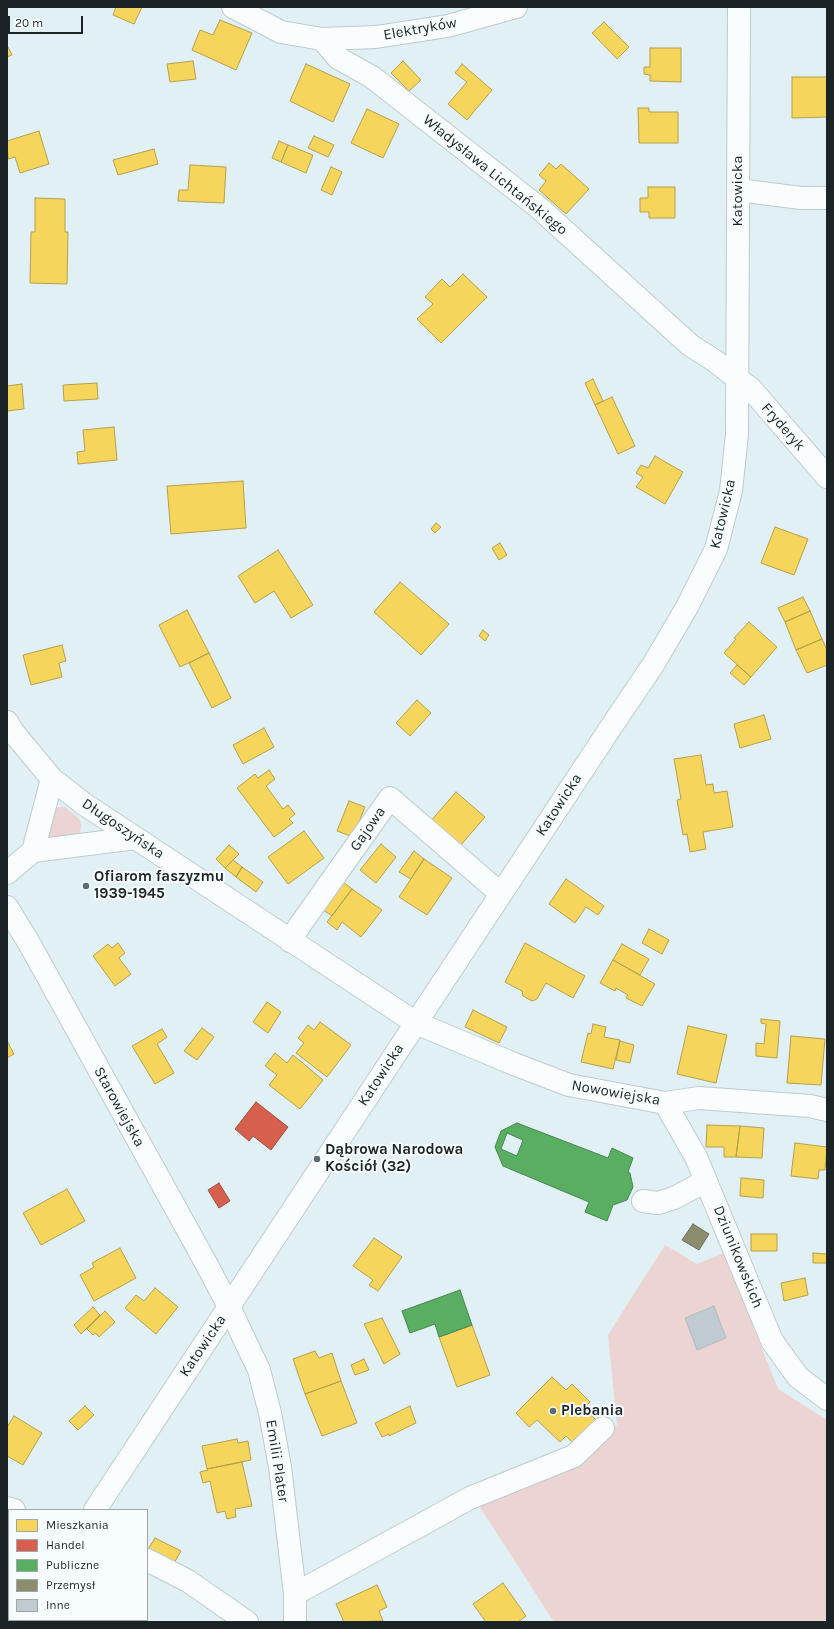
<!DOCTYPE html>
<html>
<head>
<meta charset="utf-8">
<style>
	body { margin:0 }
	#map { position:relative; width:834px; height:1629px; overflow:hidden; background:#e0f0f4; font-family:Karla,sans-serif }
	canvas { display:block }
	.frame { position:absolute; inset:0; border:8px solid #1a2427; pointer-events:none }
	.legend { position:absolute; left:8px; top:1509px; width:140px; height:112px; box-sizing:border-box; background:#f7fcfe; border:1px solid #9fa6a8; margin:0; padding:5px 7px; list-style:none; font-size:12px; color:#1a2427 }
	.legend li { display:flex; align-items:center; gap:8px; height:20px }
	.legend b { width:20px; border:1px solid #9fa6a8 }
	.scale { position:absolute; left:8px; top:16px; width:75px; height:18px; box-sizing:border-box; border:2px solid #1a2427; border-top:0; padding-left:5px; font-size:12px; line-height:14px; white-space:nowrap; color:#1a2427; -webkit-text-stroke:3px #f7fcfe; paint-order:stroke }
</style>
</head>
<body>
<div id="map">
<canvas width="834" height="1629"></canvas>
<div class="frame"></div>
<ul class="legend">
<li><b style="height:11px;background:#f6d55c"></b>Mieszkania</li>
<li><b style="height:11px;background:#d6604d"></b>Handel</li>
<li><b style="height:11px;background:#5aae61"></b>Publiczne</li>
<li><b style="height:11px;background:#8c8c6e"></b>Przemysł</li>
<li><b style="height:11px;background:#bfcbcf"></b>Inne</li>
</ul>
<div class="scale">20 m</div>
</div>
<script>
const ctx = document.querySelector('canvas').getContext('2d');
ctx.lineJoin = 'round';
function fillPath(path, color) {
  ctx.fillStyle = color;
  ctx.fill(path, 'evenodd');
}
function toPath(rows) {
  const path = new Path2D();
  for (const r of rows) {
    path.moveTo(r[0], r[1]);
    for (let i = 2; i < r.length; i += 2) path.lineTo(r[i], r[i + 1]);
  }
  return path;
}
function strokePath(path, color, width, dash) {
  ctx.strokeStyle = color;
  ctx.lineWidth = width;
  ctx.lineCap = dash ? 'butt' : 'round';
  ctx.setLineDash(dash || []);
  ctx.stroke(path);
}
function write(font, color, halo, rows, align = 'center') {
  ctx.font = font + ' Karla,sans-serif';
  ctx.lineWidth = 4;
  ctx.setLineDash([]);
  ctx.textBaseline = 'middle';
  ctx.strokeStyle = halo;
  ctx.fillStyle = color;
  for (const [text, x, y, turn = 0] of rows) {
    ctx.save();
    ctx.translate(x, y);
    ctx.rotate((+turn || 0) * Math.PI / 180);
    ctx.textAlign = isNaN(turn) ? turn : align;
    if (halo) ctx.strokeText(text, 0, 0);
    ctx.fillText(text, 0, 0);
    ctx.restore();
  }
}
fillPath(toPath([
	[58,807,65,807,77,817,81,822,81,827,80,832,75,837,51,841,47,837,51,809],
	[665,1245,697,1264,724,1253,778,1389,827,1420,827,1622,554,1622,478,1504,577,1464,617,1425,608,1335]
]), '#ebd4d2');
const homes = toPath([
	[116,7,142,7,134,24,113,15,116,7],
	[220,20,252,33,236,70,192,50,200,30,213,35,220,20],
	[604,22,629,47,617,59,592,33,604,22],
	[7,45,12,55,7,57,7,45],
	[650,48,681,48,681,82,650,81,650,75,644,74,644,67,650,67,650,48],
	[193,61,196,79,170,82,167,64,193,61],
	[403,61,421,80,409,91,391,73,403,61],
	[306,64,350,84,333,122,290,101,306,64],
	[462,64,492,90,467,120,448,104,467,82,455,73,462,64],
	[792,77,827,77,827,117,792,118,792,77],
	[638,108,649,108,649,112,678,112,678,143,639,143,638,108],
	[367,109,399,124,383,158,351,143,367,109],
	[39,131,49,164,20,173,15,157,8,159,7,141,39,131],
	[314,136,334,145,328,157,308,148,314,136],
	[279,141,288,145,281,162,272,158,279,141],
	[288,145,313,155,306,173,281,162,288,145],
	[154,149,158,164,118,175,113,160,154,149],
	[549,163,556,169,561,164,589,189,566,214,539,190,546,181,539,175,549,163],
	[190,165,226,167,224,203,178,201,179,190,188,190,190,165],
	[331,167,342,172,332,195,321,190,331,167],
	[648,187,675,187,675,218,649,218,649,212,640,212,640,198,648,198,648,187],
	[35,198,65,199,65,232,68,232,67,284,30,283,31,232,35,232,35,198],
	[463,274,487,297,441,343,417,319,433,304,425,297,442,279,450,287,463,274],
	[593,379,603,401,595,405,585,383,593,379],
	[97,383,98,399,64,401,63,385,97,383],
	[22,384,24,409,7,411,7,386,22,384],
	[612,397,635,446,618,454,595,405,612,397],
	[114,427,117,460,78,464,77,452,85,451,83,430,114,427],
	[655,456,683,472,665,504,636,487,643,477,636,473,641,465,648,468,655,456],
	[243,481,246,528,171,534,167,486,243,481],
	[436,523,441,527,435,533,431,529,436,523],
	[775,527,808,539,794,575,761,563,775,527],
	[500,543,507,555,499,560,492,548,500,543],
	[278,550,313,605,291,618,274,591,255,603,238,576,278,550],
	[400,582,449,624,421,655,374,612,400,582],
	[803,597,810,611,785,622,778,608,803,597],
	[187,610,209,653,180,667,159,625,187,610],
	[810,611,822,639,796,650,785,622,810,611],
	[749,622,777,647,751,677,724,653,736,639,734,638,749,622],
	[483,630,489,635,485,641,479,636,483,630],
	[822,639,827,650,827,665,807,673,796,650,822,639],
	[62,645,66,661,59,663,62,677,31,685,23,655,62,645],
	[209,653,231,698,212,708,189,663,209,653],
	[737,665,751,677,744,685,730,673,737,665],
	[417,700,431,713,410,736,396,723,417,700],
	[764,715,771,739,740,748,734,724,764,715],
	[264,728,274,747,243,764,233,745,264,728],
	[701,755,706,785,713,784,714,793,727,791,733,827,703,832,706,849,690,852,687,834,683,835,677,800,681,799,674,759,701,755],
	[269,770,275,779,266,786,283,809,288,805,295,814,289,819,293,823,274,837,237,788,255,774,258,778,269,770],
	[456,792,485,817,460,846,429,823,456,792],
	[349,801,365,807,353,837,337,831,349,801],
	[304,831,324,858,288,884,268,857,304,831],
	[381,844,396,857,376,883,360,870,381,844],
	[229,845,239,854,225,868,216,859,229,845],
	[414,851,424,859,411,879,399,872,414,851],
	[424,859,452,878,427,915,399,897,424,859],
	[233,860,242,867,236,877,225,868,233,860],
	[242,867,263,882,256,892,236,877,242,867],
	[566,879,604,906,598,915,586,907,575,923,549,904,566,879],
	[342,881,352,889,332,916,322,909,342,881],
	[352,889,382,910,361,937,342,922,337,930,327,922,352,889],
	[649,929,669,940,662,954,642,943,649,929],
	[118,943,125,953,119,958,131,974,115,986,93,956,108,944,112,948,118,943],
	[525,943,585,976,573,998,546,983,537,999,532,1001,523,996,522,991,505,982,525,943],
	[622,944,649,959,640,975,613,960,622,944],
	[613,960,655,984,642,1006,626,998,628,995,616,988,615,991,600,983,613,960],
	[267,1002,281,1012,268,1033,253,1022,267,1002],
	[473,1010,507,1027,499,1043,465,1027,473,1010],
	[761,1019,780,1021,777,1058,756,1056,756,1043,764,1044,766,1024,761,1023,761,1019],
	[320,1022,351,1045,327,1077,296,1053,304,1043,298,1038,308,1025,314,1030,320,1022],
	[593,1024,606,1027,604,1037,620,1040,613,1069,581,1062,588,1033,591,1034,593,1024],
	[688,1026,727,1035,716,1083,677,1074,688,1026],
	[202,1028,214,1037,197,1060,184,1051,202,1028],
	[162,1029,167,1037,157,1044,174,1073,155,1084,132,1046,162,1029],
	[791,1036,825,1039,821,1085,787,1083,791,1036],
	[7,1041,14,1054,7,1058,7,1041],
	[620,1041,634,1045,630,1063,616,1060,620,1041],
	[275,1053,287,1063,293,1055,323,1080,300,1109,269,1085,277,1075,265,1066,275,1053],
	[707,1125,740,1126,736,1157,724,1157,724,1147,706,1147,707,1125],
	[740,1126,764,1128,762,1158,736,1157,740,1126],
	[795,1143,827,1147,825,1170,819,1170,818,1179,791,1176,795,1143],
	[741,1178,764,1180,763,1198,740,1196,741,1178],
	[67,1189,85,1221,41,1245,23,1213,67,1189],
	[751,1234,777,1234,777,1251,751,1251,751,1234],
	[374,1238,402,1257,378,1291,369,1285,373,1280,353,1266,374,1238],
	[120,1248,136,1278,94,1301,80,1275,94,1267,92,1263,120,1248],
	[813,1253,827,1254,827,1263,813,1263,813,1253],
	[805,1278,808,1295,784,1301,781,1283,805,1278],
	[155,1288,178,1307,156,1334,125,1308,136,1295,144,1301,155,1288],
	[93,1307,100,1315,81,1334,74,1325,93,1307],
	[105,1311,115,1322,99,1337,96,1333,93,1335,87,1329,105,1311],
	[382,1318,400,1354,384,1364,364,1324,382,1318],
	[472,1325,490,1375,457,1387,439,1337,472,1325],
	[315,1351,319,1358,332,1353,341,1381,305,1394,293,1359,315,1351],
	[364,1359,369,1370,355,1375,351,1365,364,1359],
	[552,1377,566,1390,572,1384,590,1402,584,1408,596,1420,573,1443,566,1436,560,1442,537,1420,529,1427,516,1413,552,1377],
	[341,1381,357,1423,322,1436,305,1394,341,1381],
	[85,1406,94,1415,78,1430,69,1421,85,1406],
	[410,1406,416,1423,389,1436,389,1434,382,1437,375,1423,410,1406],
	[14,1416,42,1433,23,1465,7,1456,7,1427,14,1416],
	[237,1439,238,1443,248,1441,251,1460,207,1469,202,1446,237,1439],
	[242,1462,252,1506,235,1509,236,1517,227,1519,225,1511,217,1513,210,1481,203,1483,200,1472,208,1470,207,1469,242,1462],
	[155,1538,181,1551,174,1563,147,1551,155,1538],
	[7,1550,9,1551,9,1567,7,1570,7,1550],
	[503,1583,526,1616,518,1622,486,1622,473,1604,503,1583],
	[377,1585,387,1607,379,1611,383,1621,344,1622,336,1604,377,1585]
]);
fillPath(homes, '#f6d55c');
strokePath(homes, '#b4a04c', 1);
const shops = toPath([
	[256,1102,288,1127,271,1150,253,1136,249,1141,235,1129,256,1102],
	[219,1183,230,1201,219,1208,208,1190,219,1183]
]);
fillPath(shops, '#d6604d');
strokePath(shops, '#9e4e42', 1);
const public = toPath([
	[517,1123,608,1158,612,1148,633,1158,628,1172,630,1173,633,1187,627,1200,613,1205,607,1221,585,1212,589,1202,503,1166,495,1147,501,1131,517,1123],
	[507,1133,523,1140,517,1156,501,1149,507,1133],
	[460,1290,472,1325,439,1337,435,1324,410,1333,402,1311,460,1290]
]);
fillPath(public, '#5aae61');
strokePath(public, '#478550', 1);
const industry = toPath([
	[693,1224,709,1234,699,1250,682,1240,693,1224]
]);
fillPath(industry, '#8c8c6e');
strokePath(industry, '#6a6d59', 1);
const building = toPath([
	[714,1306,726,1338,697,1350,685,1318,714,1306]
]);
fillPath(building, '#bfcbcf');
strokePath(building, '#b1bdc1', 1);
const minor = toPath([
	[233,7,281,32,322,39,376,37,448,26,516,7],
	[322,39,338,58,372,77,538,207,690,345,715,361,751,389,827,477],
	[738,190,801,198,827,198],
	[7,722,13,732,52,779,84,804,416,1023,514,1064,569,1085,665,1103,699,1098,810,1106,827,1110],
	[33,851,136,838],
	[7,873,33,851,52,779],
	[7,907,29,943,207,1265,229,1307,259,1370,270,1413,280,1467,295,1594,295,1622],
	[290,941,300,925,390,798,501,894],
	[665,1103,696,1157,772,1341,798,1377,827,1399],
	[643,1201,658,1203,674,1198,706,1181],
	[7,1508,14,1510],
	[95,1510,613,724,653,665,687,607,716,549,731,491,737,434,739,7],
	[147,1560,188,1581,247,1622],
	[295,1594,470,1498,574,1456,603,1428],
	[21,1622,23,1620]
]);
strokePath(minor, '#becace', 24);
strokePath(minor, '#fafdfd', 22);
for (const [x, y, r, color] of [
	[86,886,4,"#5f6b6f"],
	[317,1159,4,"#5f6b6f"],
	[553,1411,4,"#5f6b6f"]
]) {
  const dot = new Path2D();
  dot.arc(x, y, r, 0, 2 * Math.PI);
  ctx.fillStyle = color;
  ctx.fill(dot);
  strokePath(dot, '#f7fcfe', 1.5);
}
write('15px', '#1a2427', '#f7fcfe', [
	["Elektryków",420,29,-10],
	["Władysława Lichtańskiego",495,175,39],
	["Katowicka",738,191,-90],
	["Fryderyk",783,427,49],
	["Katowicka",723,514,-77],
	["Katowicka",559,805,-57],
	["Długoszyńska",123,829,34],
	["Gajowa",368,829,-55],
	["Katowicka",381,1075,-57],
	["Nowowiejska",616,1093,10],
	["Starowiejska",119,1107,61],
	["Dziunikowskich",738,1257,68],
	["Katowicka",203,1346,-56],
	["Emilii Plater",277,1461,81]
]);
write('bold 15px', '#1a2427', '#f7fcfe', [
	["Ofiarom faszyzmu",94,877],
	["1939-1945",94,894],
	["Dąbrowa Narodowa",325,1150],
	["Kościół (32)",325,1167],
	["Plebania",561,1411]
], 'left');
</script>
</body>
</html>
